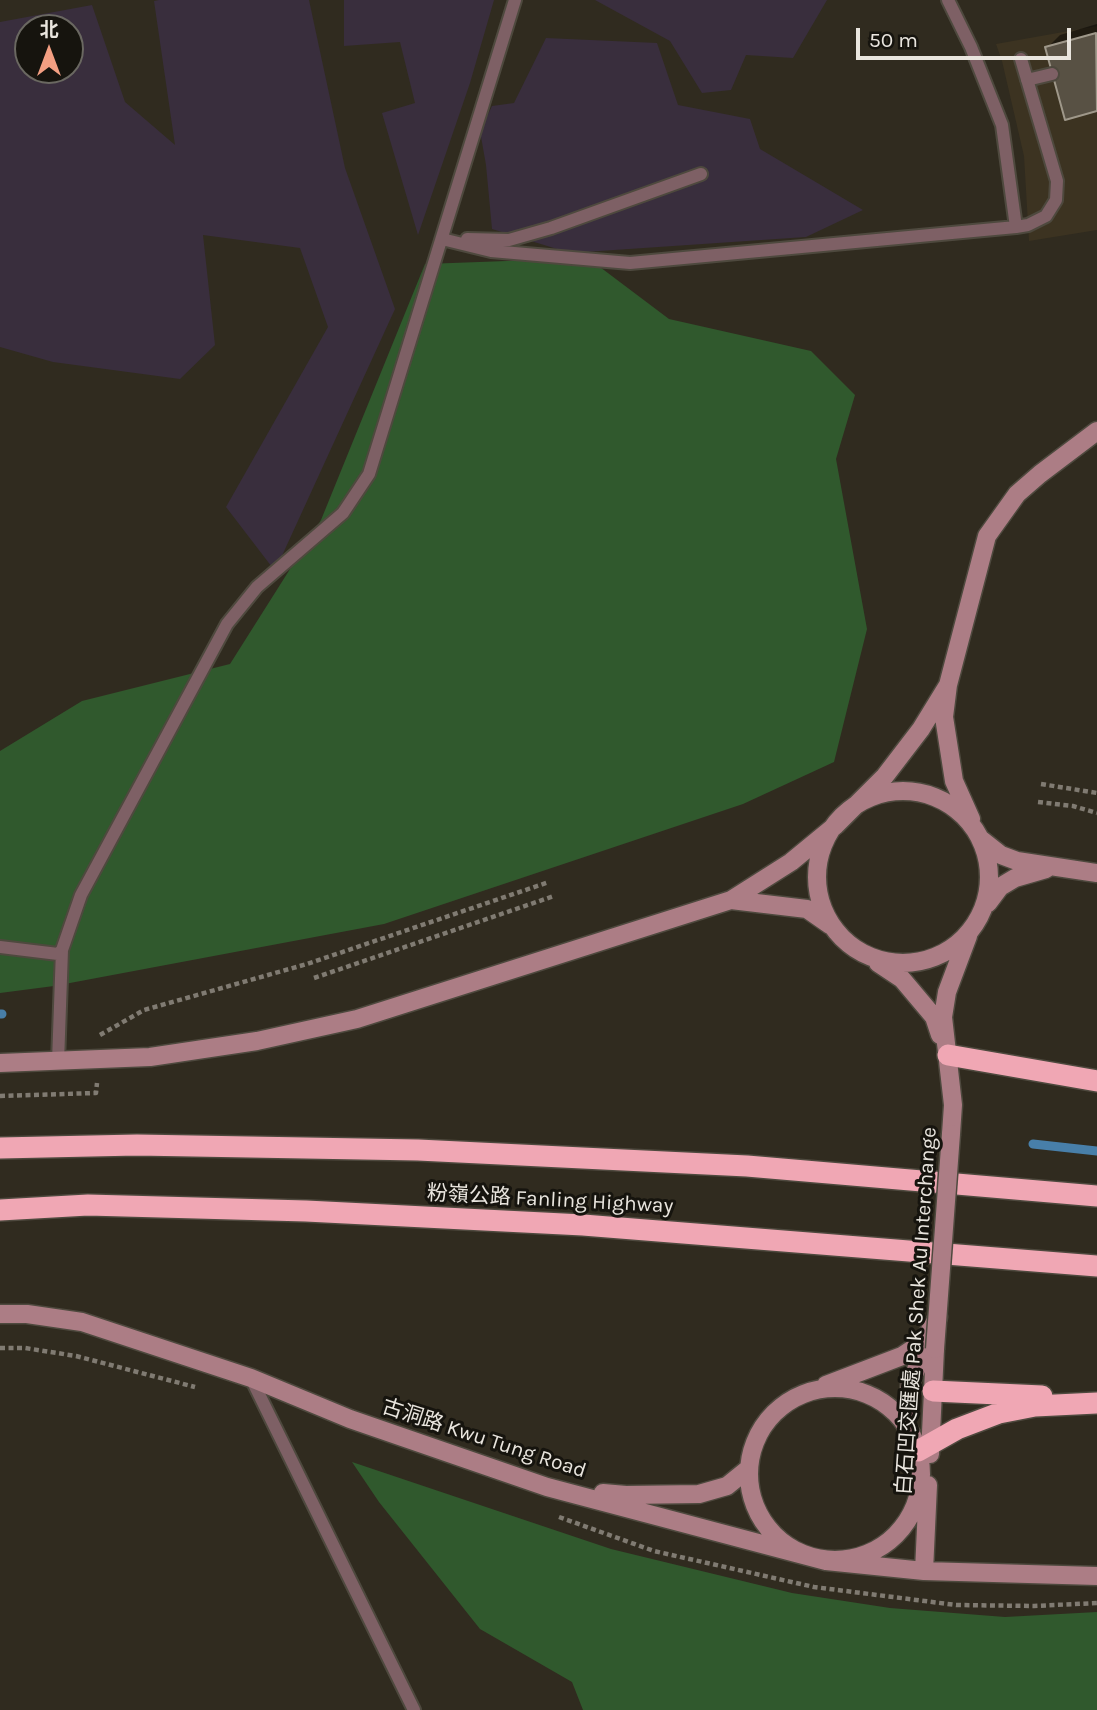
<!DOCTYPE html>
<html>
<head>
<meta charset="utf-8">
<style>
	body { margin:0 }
	#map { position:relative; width:1097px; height:1710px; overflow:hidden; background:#302b1f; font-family:Karla,"Noto Sans SC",sans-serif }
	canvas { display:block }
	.north { position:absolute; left:14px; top:14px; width:70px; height:70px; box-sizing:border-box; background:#16140e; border:2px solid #6a6861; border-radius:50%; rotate:0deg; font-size:19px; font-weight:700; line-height:28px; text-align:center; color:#e9e5de }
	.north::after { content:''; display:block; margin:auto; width:24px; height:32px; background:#f39f82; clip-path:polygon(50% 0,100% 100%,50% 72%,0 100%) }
	.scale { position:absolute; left:856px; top:28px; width:215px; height:32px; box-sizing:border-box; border:4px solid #e9e5de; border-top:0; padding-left:9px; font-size:21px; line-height:24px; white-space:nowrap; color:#e9e5de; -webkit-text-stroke:5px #16140e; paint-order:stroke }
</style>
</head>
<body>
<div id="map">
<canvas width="1097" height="1710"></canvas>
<div class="north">北</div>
<div class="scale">50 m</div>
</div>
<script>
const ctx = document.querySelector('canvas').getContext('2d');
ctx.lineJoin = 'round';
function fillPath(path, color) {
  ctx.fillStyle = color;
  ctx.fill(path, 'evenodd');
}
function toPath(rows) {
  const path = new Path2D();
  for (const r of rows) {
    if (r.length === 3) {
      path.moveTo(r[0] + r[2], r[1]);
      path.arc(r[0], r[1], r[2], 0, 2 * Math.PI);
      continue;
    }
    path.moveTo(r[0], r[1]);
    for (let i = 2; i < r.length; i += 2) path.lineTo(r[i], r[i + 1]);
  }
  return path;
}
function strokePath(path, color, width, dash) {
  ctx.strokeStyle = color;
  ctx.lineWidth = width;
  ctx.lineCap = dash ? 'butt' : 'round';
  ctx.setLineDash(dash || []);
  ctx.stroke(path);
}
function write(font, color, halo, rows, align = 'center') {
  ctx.font = font + ' Karla,"Noto Sans SC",sans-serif';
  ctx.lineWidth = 6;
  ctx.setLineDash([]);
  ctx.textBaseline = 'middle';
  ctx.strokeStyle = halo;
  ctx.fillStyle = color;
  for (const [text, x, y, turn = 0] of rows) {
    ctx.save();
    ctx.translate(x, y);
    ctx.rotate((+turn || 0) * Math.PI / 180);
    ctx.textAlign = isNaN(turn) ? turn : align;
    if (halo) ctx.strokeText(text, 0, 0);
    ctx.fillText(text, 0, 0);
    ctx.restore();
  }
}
fillPath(toPath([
	[1097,26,1097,230,1029,241,1024,156,1002,61,996,44]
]), '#3c3321');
fillPath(toPath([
	[159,0,309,0,345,168,395,309,275,571,226,507,328,327,300,248,203,235,215,345,180,379,53,362,0,347,0,22,92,5,125,102,175,145,154,1],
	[28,28,70,28,70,70,28,70],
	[344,0,494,0,470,83,418,235,382,113,415,103,400,42,344,46],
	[595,0,827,0,793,58,746,55,731,90,702,93,670,41],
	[546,38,657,43,678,105,750,119,760,149,863,210,806,237,570,253,492,229,486,165,480,131,492,106,514,103]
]), '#392e3d');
fillPath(toPath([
	[588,258,669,319,811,351,855,395,836,459,867,629,834,762,743,804,384,924,54,986,0,993,0,751,82,701,230,664,321,520,425,264],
	[352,1462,611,1549,792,1593,890,1608,1005,1617,1097,1612,1097,1710,583,1710,572,1682,480,1629,379,1502]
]), '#30592d');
fillPath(toPath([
	[1097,24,1097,109,1066,118,1047,48,1060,35]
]), '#0007');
strokePath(toPath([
	[0,1014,2,1014],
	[1033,1144,1097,1151]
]), '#487fa9', 9);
const building = toPath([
	[1096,33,1097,111,1065,120,1045,47,1096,33]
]);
fillPath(building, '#585144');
strokePath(building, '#9f988a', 2);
const lane = toPath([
	[1027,80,1052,74],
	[1016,227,1028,225,1046,216,1056,200,1057,181,1021,59],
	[442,239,491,251,630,263,1016,227,1002,125,971,47,948,0],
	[467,239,509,240,551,228,701,174],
	[0,947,58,954,62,950],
	[58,1062,62,950,81,895,227,624,257,587,343,513,369,474,515,0],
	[251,1378,414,1710]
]);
const secondary = toPath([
	[903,877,86],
	[971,819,954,781,944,717,948,685,987,536,1017,494,1040,474,1097,431],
	[982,840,1001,855,1017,861,1097,873],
	[731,900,807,909,830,925],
	[988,903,1000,887,1015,878,1046,869],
	[878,963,902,979,934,1017,940,1035],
	[0,1063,150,1057,257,1041,357,1019,731,900,791,862,836,825,885,776,921,729,948,685],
	[951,1134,953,1105,943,1017,947,992,968,936],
	[0,1314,27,1314,82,1322,251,1378,350,1419,547,1487,826,1561,924,1571,1097,1576],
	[826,1385,902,1356,923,1342,938,1317],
	[835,1474,86],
	[906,1425,910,1384,929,1339],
	[930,1454,935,1349],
	[603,1493,626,1495,699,1494,727,1486,748,1469],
	[924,1571,928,1485]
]);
const highway = toPath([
	[948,1055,1097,1081],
	[0,1148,137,1145,418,1150,747,1166,1097,1196],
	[0,1210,88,1205,306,1211,583,1225,1097,1266],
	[933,1391,1042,1396],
	[918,1451,957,1429,999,1413,1035,1406,1097,1403]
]);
strokePath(lane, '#4e493e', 16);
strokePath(secondary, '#4e493e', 21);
strokePath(highway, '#4e493e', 24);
strokePath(toPath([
	[1041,784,1097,793],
	[1038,802,1073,806,1097,813],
	[314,978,554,896],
	[100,1035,144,1010,307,964,549,882],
	[0,1096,96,1093,97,1083],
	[0,1348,25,1348,76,1356,195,1387],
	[559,1517,654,1551,814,1587,956,1605,1034,1606,1097,1603]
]), '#807b72', 4.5, [5, 3.5]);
strokePath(lane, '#7e6065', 12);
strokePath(secondary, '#ac7d85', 18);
strokePath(highway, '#f0a7b4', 21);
const secondaryBridge = toPath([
	[935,1349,951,1134]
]);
strokePath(secondaryBridge, '#4e493e', 21, []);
strokePath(secondaryBridge, '#ac7d85', 18);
write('21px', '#e9e5de', '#16140e', [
	["粉嶺公路 Fanling Highway",550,1200,3],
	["白石凹交匯處 Pak Shek Au Interchange",917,1311,-86],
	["古洞路 Kwu Tung Road",484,1439,18]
]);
</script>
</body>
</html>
